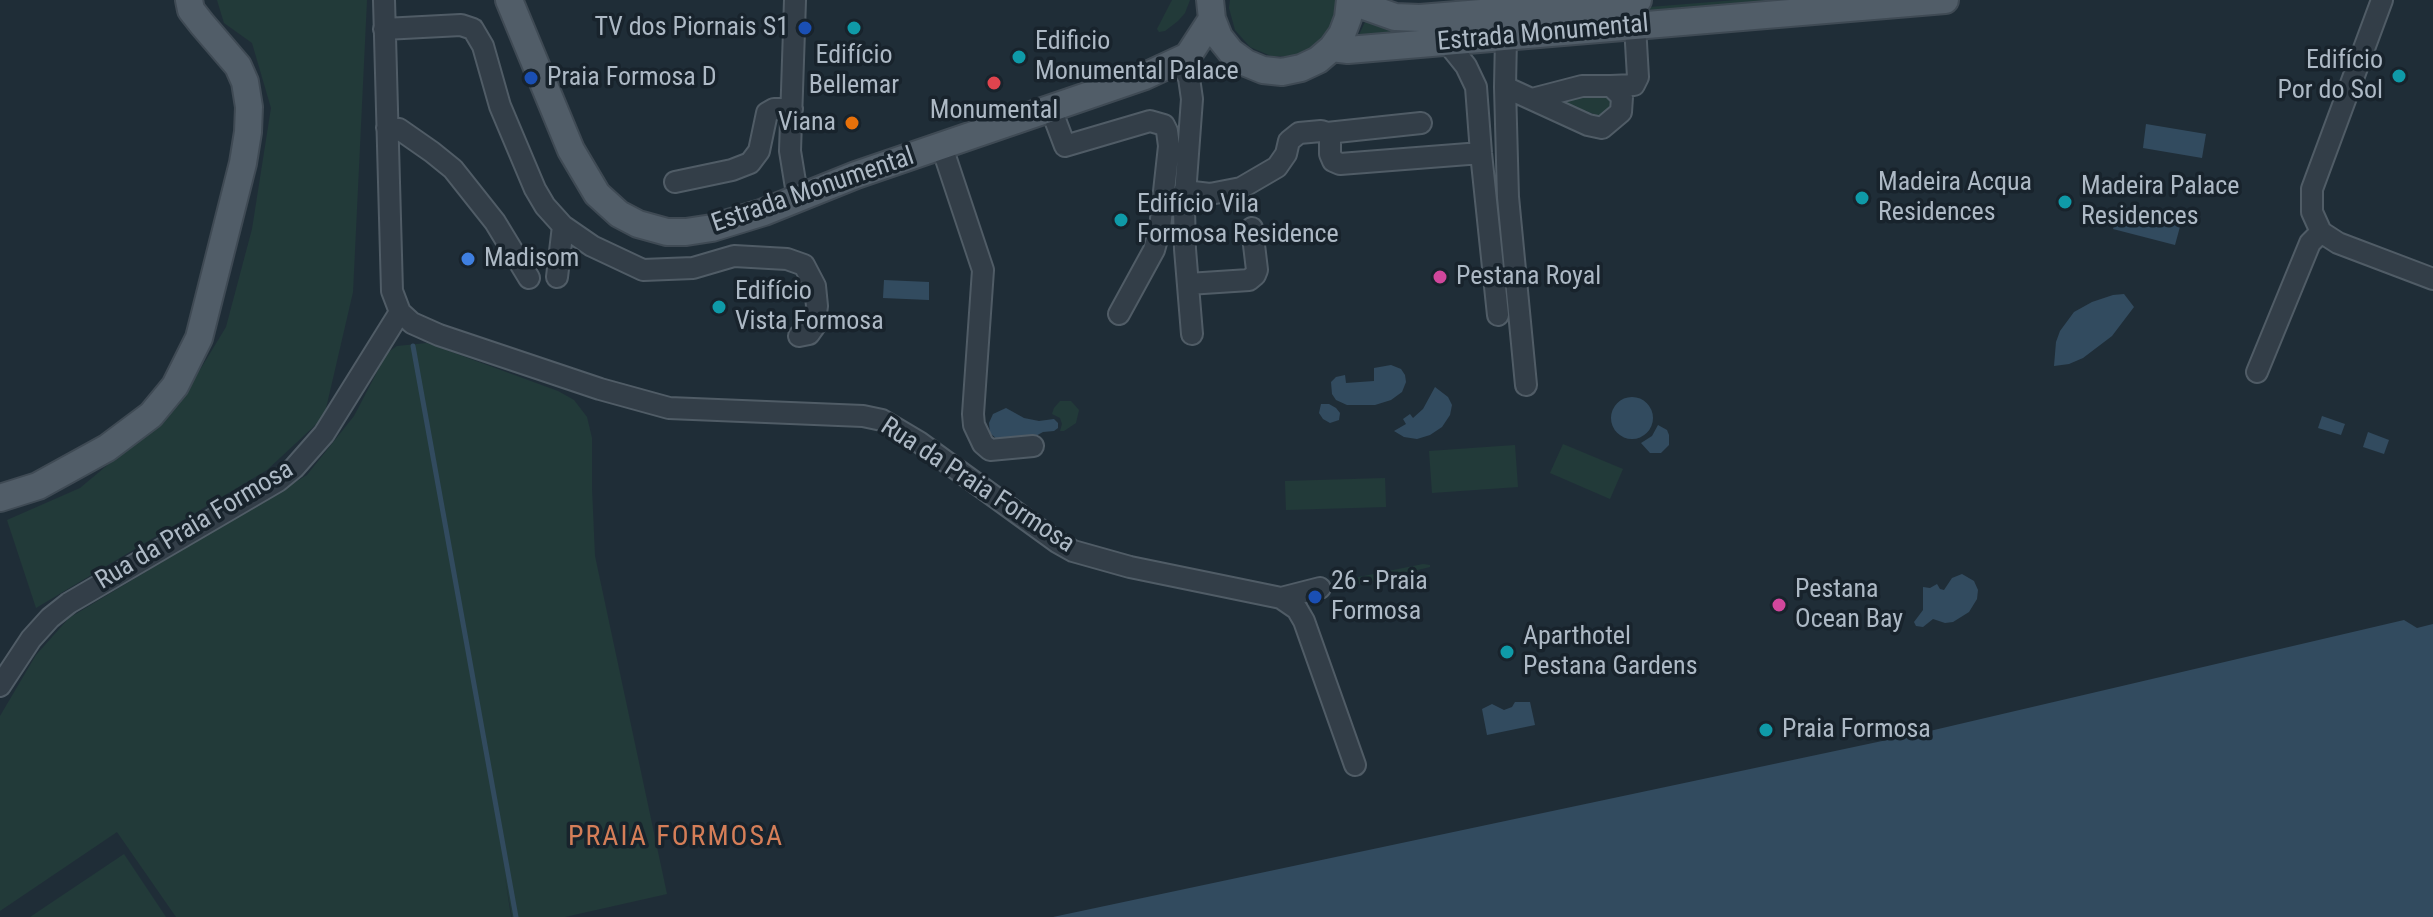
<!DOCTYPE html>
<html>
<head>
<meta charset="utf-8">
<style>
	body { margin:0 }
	canvas { display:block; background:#1f2d37 }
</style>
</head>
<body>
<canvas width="2433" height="917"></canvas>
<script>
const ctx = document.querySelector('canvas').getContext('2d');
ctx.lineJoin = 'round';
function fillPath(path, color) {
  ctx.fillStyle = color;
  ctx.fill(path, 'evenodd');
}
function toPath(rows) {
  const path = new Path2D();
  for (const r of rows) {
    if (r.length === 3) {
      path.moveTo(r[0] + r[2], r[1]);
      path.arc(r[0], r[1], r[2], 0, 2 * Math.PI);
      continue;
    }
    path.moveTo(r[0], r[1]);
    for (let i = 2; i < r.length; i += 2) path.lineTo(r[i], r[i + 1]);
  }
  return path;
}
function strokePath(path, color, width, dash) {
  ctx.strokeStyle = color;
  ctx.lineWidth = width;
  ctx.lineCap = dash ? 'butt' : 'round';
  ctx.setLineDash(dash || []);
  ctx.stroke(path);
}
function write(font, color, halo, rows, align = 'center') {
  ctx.font = font + ' "Roboto Condensed",sans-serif';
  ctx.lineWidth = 7;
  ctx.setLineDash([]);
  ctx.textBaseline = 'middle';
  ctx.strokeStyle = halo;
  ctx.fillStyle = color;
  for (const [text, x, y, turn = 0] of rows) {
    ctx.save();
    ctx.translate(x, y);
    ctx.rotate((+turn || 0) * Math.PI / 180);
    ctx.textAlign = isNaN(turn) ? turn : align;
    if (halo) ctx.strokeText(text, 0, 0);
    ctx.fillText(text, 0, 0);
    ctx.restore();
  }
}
fillPath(toPath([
	[217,0,367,0,353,292,324,417,267,470,36,608,7,520,80,488,178,406,226,327,252,229,271,108,252,43,224,23],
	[1172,0,1190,0,1185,13,1178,21,1165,31,1159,32,1157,29],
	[1230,0,1336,0,1337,9,1330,30,1314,47,1293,56,1271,56,1250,47,1235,30,1229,8],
	[1736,0,1851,0,1427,25],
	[1366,20,1417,26,1418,36,1356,41],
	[1607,90,1619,100,1604,118,1553,98],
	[427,343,558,391,574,400,587,417,592,438,592,489,595,556,667,894,565,917,512,917,505,877,511,917,176,917,117,832,0,911,0,716,36,655,69,618,307,475,354,416,387,353,397,346],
	[1060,401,1071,401,1079,410,1076,423,1064,431,1060,431,1062,424,1060,418,1052,414,1054,408],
	[1563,444,1623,469,1610,499,1550,473],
	[1515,445,1518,487,1432,493,1429,451],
	[1385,478,1386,507,1286,510,1285,481],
	[1423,564,1430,565,1430,567,1347,587,1341,585,1344,580],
	[124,854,166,917,30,917]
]), '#223a39');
fillPath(toPath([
	[2146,124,2206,134,2202,158,2143,148],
	[2118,207,2152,209,2181,223,2175,245,2113,229],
	[884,280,929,282,929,300,883,298],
	[2124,294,2134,307,2112,336,2083,358,2069,364,2054,366,2056,342,2060,331,2074,312,2092,302,2113,295],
	[1391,365,1401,369,1405,375,1406,382,1402,392,1391,400,1375,405,1347,405,1336,400,1332,394,1331,382,1336,377,1345,375,1346,383,1374,381,1374,368],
	[1435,387,1448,397,1452,405,1450,415,1442,427,1430,435,1417,439,1404,437,1394,431,1406,424,1403,419,1410,414,1413,418,1423,409],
	[1632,418,21],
	[1321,404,1329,404,1336,408,1340,413,1339,420,1330,423,1323,419,1319,413],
	[1006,408,1024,418,1039,421,1054,419,1058,423,1058,428,1054,431,1043,432,1032,438,999,441,990,433,989,423,993,414],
	[2322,416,2345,424,2341,435,2318,428],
	[1658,425,1667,430,1669,435,1669,445,1661,453,1650,453,1641,443,1652,436],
	[2368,432,2389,440,2384,454,2363,447],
	[1962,574,1974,581,1978,590,1977,599,1969,612,1953,622,1945,623,1933,619,1923,627,1916,626,1914,622,1923,610,1923,587,1930,588,1937,584,1940,589,1944,590,1952,578],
	[2404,620,2417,628,2433,624,2433,917,1053,917,1934,730],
	[1515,702,1530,702,1535,725,1487,735,1482,709,1492,704,1504,710,1512,707]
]), '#324b5f');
strokePath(toPath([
	[413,346,516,917]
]), '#324b5f', 5);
const minor = toPath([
	[384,0,392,291,400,312,412,323,439,335,600,389,669,408,863,416,882,420,919,442,1057,542,1073,551,1130,567,1281,598,1297,609,1304,621,1355,765],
	[795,0,790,151,798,200],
	[2382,0,2312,189,2312,212,2321,232,2338,243,2433,279],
	[384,29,461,25,473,29,483,46,500,106,535,189,545,206,563,226,592,246,643,270,693,268,734,256,787,259,804,265,815,286,817,306,814,327,809,334,799,336],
	[1506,37,1505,87,1508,197,1526,385],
	[1446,41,1466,66,1476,87,1481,153,1498,315],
	[1179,60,1189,78,1192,99,1184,208,1185,249,1192,334],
	[1611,86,1634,85,1638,77,1635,26],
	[1505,87,1588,125,1602,128,1621,112,1622,97,1611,86,1582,86,1532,99],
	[1051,109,1065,146,1150,121,1164,125,1167,131,1169,146,1160,228,1154,250,1119,314],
	[387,128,399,129,432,152,453,169,495,222,529,278],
	[1327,133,1421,123],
	[942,147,983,270,973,414,974,425,983,444,990,450,1033,446],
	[675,182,732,170,750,163,759,151,767,113,774,109,792,109],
	[1184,191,1210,194,1241,188,1277,167,1286,154,1289,141,1299,133,1321,131,1327,133,1330,139,1330,154,1333,161,1340,164,1481,153],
	[557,277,563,226],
	[1188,284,1249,280,1255,275,1257,270,1252,228],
	[2257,372,2310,243,2321,232],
	[1281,598,1320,588],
	[0,686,31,639,50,618,69,603,278,481,294,468,324,434,400,312]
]);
const major = toPath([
	[509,0,571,150,597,194,619,214,638,224,667,232,686,232,712,228,764,212,856,175,1145,76,1188,56,1212,19],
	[1210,0,1212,19,1219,37,1231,52,1246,63,1263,70,1282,72,1301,68,1318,60,1332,48,1342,34,1348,18,1350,0],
	[1350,1,1395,17,1420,18,1638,0],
	[1332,48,1348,50,1945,0],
	[0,498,38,486,107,448,151,415,175,386,199,338,243,163,248,132,249,107,245,82,238,66,202,24,191,10,189,0]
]);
strokePath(minor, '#505c66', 24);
strokePath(major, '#3f4a54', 30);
strokePath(minor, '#333e48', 20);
strokePath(major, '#515d68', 26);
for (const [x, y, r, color] of [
	[805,28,8,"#1a4fb4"],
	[854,28,8,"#0f9aa8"],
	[1019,57,8,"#0f9aa8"],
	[2399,76,8,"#0f9aa8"],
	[531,78,8,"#1a4fb4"],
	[994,83,8,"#e0444e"],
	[852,123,8,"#e8710a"],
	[1862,198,8,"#0f9aa8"],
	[2065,202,8,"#0f9aa8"],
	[1121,220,8,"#0f9aa8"],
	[468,259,8,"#3f7fe0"],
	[1440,277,8,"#d1479c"],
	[719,307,8,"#0f9aa8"],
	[1315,597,8,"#1a4fb4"],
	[1779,605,8,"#d1479c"],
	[1507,652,8,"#0f9aa8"],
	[1766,730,8,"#0f9aa8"]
]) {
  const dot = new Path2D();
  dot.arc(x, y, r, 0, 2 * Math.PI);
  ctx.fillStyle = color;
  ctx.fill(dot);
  strokePath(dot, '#18232c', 3);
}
write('26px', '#adb9c5', '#18232c', [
	["TV dos Piornais S1",789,28,"right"],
	["Edificio",1035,42],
	["Monumental Palace",1035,72],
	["Edifício",854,56,"center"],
	["Bellemar",854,86,"center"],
	["Edifício",2383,61,"right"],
	["Por do Sol",2383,91,"right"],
	["Praia Formosa D",547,78],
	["Monumental",994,111,"center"],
	["Viana",836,123,"right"],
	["Madeira Acqua",1878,183],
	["Residences",1878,213],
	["Madeira Palace",2081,187],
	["Residences",2081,217],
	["Edifício Vila",1137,205],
	["Formosa Residence",1137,235],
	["Madisom",484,259],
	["Pestana Royal",1456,277],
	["Edifício",735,292],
	["Vista Formosa",735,322],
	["26 - Praia",1331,582],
	["Formosa",1331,612],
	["Pestana",1795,590],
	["Ocean Bay",1795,620],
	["Aparthotel",1523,637],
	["Pestana Gardens",1523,667],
	["Praia Formosa",1782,730]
], 'left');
write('26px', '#adb9c5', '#18232c', [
	["Estrada Monumental",1543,34,-5],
	["Estrada Monumental",813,191,-19],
	["Rua da Praia Formosa",977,486,33],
	["Rua da Praia Formosa",195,526,-31]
]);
ctx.letterSpacing = '2px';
write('28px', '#d57e58', '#18232c', [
	["PRAIA FORMOSA",676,838]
]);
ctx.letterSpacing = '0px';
</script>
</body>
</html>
